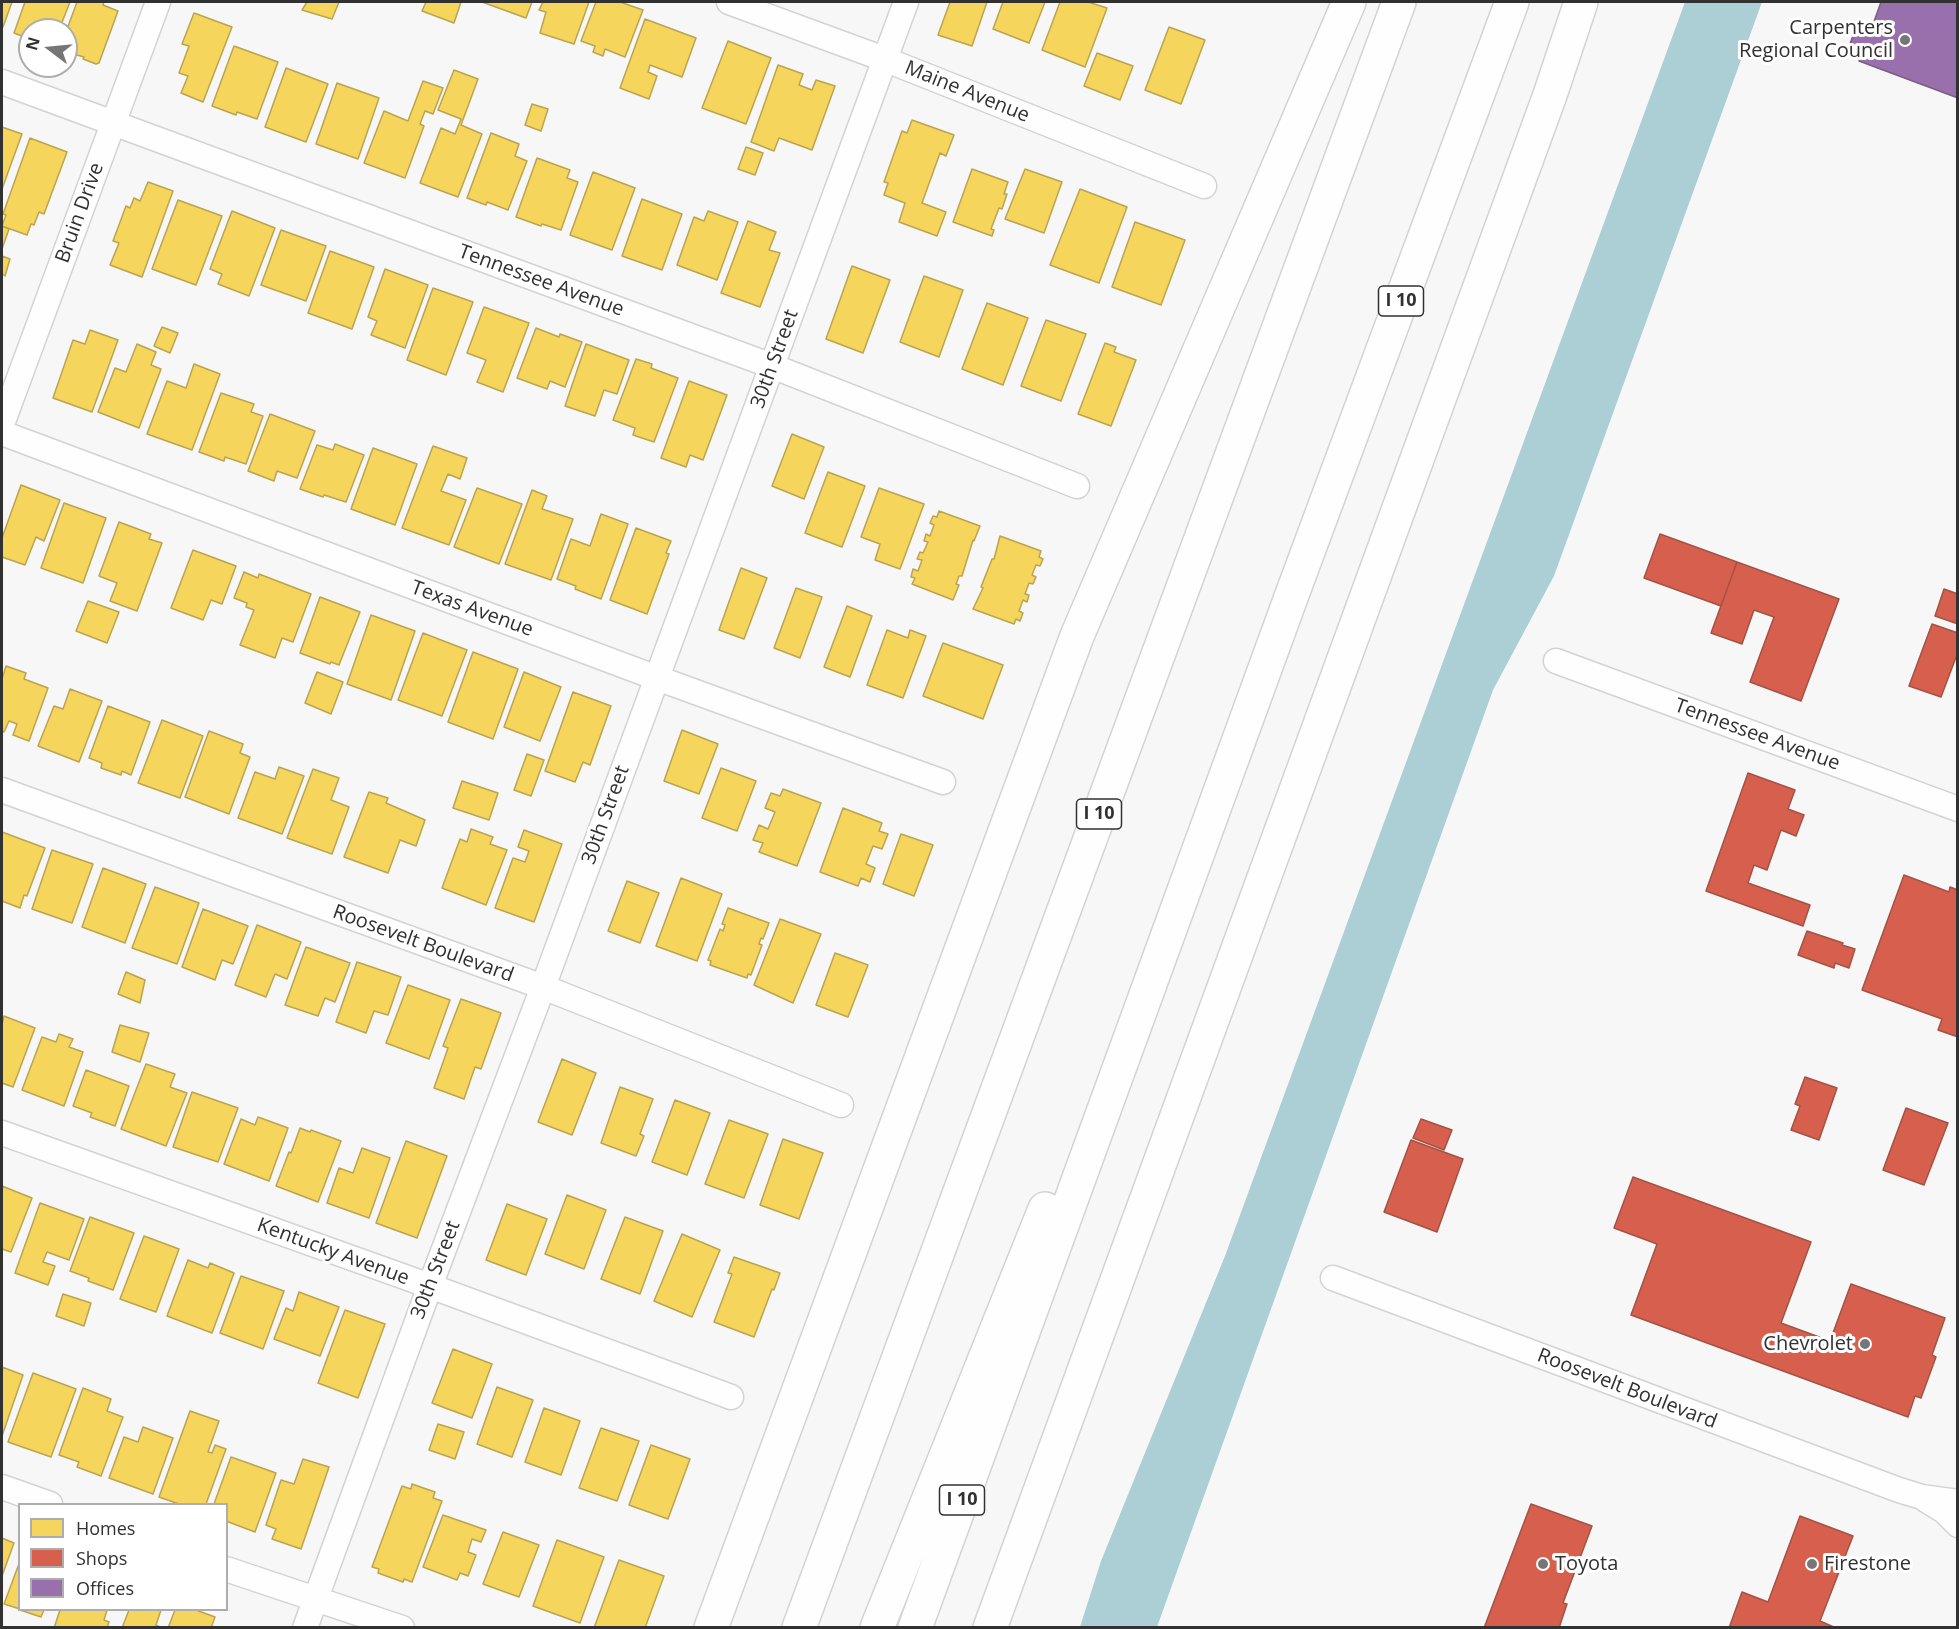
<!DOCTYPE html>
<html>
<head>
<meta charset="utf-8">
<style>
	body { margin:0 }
	#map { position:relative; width:1959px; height:1629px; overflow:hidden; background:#f7f7f7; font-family:"Open Sans",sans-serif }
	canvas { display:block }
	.frame { position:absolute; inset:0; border:3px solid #313131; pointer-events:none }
	.legend { position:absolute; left:18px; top:1503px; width:210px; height:108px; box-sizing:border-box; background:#fff; border:2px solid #adadad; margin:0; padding:8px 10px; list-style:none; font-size:18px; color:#313131 }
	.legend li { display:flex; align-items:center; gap:12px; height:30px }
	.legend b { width:30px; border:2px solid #adadad }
	.north { position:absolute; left:18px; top:18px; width:60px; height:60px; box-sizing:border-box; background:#fff; border:2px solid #adadad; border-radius:50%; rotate:286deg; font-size:16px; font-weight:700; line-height:24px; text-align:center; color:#313131 }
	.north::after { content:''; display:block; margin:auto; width:21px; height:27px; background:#767676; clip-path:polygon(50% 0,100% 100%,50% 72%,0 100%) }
</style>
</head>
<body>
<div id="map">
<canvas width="1959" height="1629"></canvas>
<div class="frame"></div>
<ul class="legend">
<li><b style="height:16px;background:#f6d55c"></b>Homes</li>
<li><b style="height:16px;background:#d6604d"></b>Shops</li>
<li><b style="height:16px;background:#9970ab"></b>Offices</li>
</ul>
<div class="north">N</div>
</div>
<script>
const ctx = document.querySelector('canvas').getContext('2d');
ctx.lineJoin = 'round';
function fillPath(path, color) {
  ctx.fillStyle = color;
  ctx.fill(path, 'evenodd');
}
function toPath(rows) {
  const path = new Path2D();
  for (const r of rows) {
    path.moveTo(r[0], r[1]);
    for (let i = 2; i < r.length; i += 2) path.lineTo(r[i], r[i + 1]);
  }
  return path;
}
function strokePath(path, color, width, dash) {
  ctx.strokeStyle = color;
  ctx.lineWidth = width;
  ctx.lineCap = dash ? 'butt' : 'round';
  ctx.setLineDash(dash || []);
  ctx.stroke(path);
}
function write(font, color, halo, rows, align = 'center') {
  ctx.font = font + ' "Open Sans",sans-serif';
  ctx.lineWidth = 6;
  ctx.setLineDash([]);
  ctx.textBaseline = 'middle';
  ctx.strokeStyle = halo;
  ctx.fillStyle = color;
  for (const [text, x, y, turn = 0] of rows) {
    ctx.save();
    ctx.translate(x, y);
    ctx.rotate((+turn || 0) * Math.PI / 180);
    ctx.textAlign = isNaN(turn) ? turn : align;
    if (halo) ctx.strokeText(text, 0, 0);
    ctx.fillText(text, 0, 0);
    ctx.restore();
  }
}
fillPath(toPath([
	[1685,2,1762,2,1554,576,1493,690,1157,1627,1080,1627,1101,1561,1225,1256]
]), '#abcfd5');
const homes = toPath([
	[2,2,12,2,3,27,2,27,2,2],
	[25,2,70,2,59,30,30,30,30,39,14,33,25,2],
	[77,2,104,2,103,5,118,11,99,63,96,64,83,59,84,57,66,52,66,32,77,2],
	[307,2,339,2,332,19,302,10,307,2],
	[426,2,461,2,454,23,422,11,426,2],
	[482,2,532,2,526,18,482,2],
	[543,2,589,2,574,44,540,33,546,12,539,10,543,2],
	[596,2,620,2,643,10,625,57,605,49,603,56,593,52,595,46,581,41,596,2],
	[950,2,987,2,972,46,938,35,950,2],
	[1003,2,1045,2,1029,43,993,29,1003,2],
	[1060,2,1088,2,1107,8,1085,67,1042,50,1060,2],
	[194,13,232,27,203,102,181,93,188,76,179,73,189,46,182,44,194,13],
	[645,19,696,38,682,77,650,65,648,72,657,76,649,99,620,88,645,19],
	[1169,27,1205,40,1181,104,1145,90,1169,27],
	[728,41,771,58,746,124,702,108,728,41],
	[234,46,278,62,257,119,237,112,236,115,212,106,234,46],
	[1097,53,1133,66,1120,100,1084,86,1097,53],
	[778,65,803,74,799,85,812,90,816,80,835,86,812,150,779,138,774,151,751,142,778,65],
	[286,68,328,84,306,142,265,127,286,68],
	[454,70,478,79,461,125,482,134,458,197,420,183,441,128,455,134,461,119,438,110,454,70],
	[423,81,443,88,433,114,425,111,420,124,424,126,405,178,364,163,384,111,408,121,423,81],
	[337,83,379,98,358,159,316,144,337,83],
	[532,104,548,109,541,131,525,125,532,104],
	[912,120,954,135,946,156,940,153,922,203,946,212,937,236,899,222,905,203,884,195,888,183,884,182,902,131,907,133,912,120],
	[2,127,22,134,2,189,2,127],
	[491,133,519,144,515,156,527,161,508,210,487,202,486,205,467,198,491,133],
	[30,138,67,152,44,214,39,212,34,225,31,224,27,235,2,226,6,215,3,214,30,138],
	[746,147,763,153,755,175,738,169,746,147],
	[537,158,570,170,567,178,578,182,561,230,542,224,541,226,516,217,537,158],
	[972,169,1008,182,1004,194,1007,194,1002,209,999,208,991,229,994,230,992,236,953,222,972,169],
	[1025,169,1062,182,1044,233,1005,219,1025,169],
	[593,172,635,188,612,250,570,235,593,172],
	[148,182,173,191,142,277,110,265,119,243,113,241,126,206,130,208,134,198,140,201,148,182],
	[1080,189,1127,207,1099,283,1050,265,1080,189],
	[642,199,682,214,662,270,622,256,642,199],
	[178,200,222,216,196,285,152,269,178,200],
	[232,211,275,228,249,296,218,284,222,274,210,269,232,211],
	[708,211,738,222,717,280,677,265,694,217,704,221,708,211],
	[748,221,776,232,769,250,780,253,760,307,721,293,748,221],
	[1135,222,1185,240,1161,305,1112,287,1135,222],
	[2,226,9,229,2,249,2,226],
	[281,230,326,246,306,301,261,285,281,230],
	[330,251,374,267,352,329,308,313,330,251],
	[2,256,10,259,5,276,2,274,2,256],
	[852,266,890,280,863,353,826,339,852,266],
	[385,269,428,285,405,348,371,335,377,321,368,317,385,269],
	[924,276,963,290,939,357,900,342,924,276],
	[433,288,473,302,446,375,407,360,433,288],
	[987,303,1028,318,1003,385,962,369,987,303],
	[484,307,529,323,503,392,477,382,486,360,467,353,484,307],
	[1046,320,1086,334,1061,401,1021,386,1046,320],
	[162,327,178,333,170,353,154,346,162,327],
	[536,328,559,337,560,334,582,342,565,387,550,381,547,389,517,378,536,328],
	[90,330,118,340,92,412,53,398,73,340,85,344,90,330],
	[1105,343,1116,347,1114,352,1136,360,1111,426,1078,414,1105,343],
	[137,344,156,352,151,365,161,369,139,428,98,412,115,368,126,372,137,344],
	[586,344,629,360,617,394,604,390,595,416,565,406,586,344],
	[636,359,652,364,651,368,678,378,654,442,633,435,635,428,613,420,636,359],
	[194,364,220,374,192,450,147,434,167,381,186,388,194,364],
	[689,381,727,395,703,460,690,455,686,467,661,458,689,381],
	[221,393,254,404,251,412,263,416,246,464,225,457,224,461,199,452,221,393],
	[270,414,315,431,297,478,277,471,274,481,248,471,270,414],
	[792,434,824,447,804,499,772,486,792,434],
	[335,444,364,455,346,502,324,495,323,497,300,489,317,445,333,450,335,444],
	[433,446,467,458,460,479,448,474,441,491,466,500,449,545,402,528,433,446],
	[373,448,417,464,395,525,351,509,373,448],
	[828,472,865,486,842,547,805,533,828,472],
	[21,485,60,500,44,541,36,537,25,565,2,557,2,538,21,485],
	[477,488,522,504,499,564,454,547,477,488],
	[879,488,924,504,900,569,875,560,880,544,861,537,879,488],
	[532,490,547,496,542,509,573,519,551,580,505,564,532,490],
	[64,503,106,518,83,583,41,568,64,503],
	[939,511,980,526,974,541,973,540,962,576,959,576,956,584,959,585,953,600,912,584,915,578,911,577,913,569,918,571,922,560,917,559,920,552,923,553,928,542,924,541,926,534,930,536,934,525,930,523,933,516,937,517,939,511],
	[601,514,628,524,601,599,575,589,576,586,557,579,571,539,590,546,601,514],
	[119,522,151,534,149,539,162,543,137,611,110,601,117,583,99,576,119,522],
	[636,528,671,541,666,553,669,554,647,614,610,600,636,528],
	[1000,536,1041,551,1039,557,1043,559,1040,566,1036,565,1032,575,1036,577,1033,584,1029,583,1025,594,1029,595,1027,602,1023,600,1019,611,1023,613,1020,621,1016,619,1014,624,973,609,983,588,981,587,992,559,994,559,1000,536],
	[193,550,236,566,222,604,211,600,203,620,171,608,193,550],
	[741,568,767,578,744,639,719,630,741,568],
	[244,572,258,578,259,574,311,594,293,642,282,638,275,658,240,645,254,610,246,607,247,603,234,598,244,572],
	[796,588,822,597,800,658,774,648,796,588],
	[320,597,360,612,339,665,331,662,330,664,300,653,320,597],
	[88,601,119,612,107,643,76,631,88,601],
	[847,606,872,616,850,677,824,667,847,606],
	[371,615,415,631,391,700,347,684,371,615],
	[887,630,908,638,910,630,926,636,903,698,867,685,887,630],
	[423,633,467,650,442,716,398,700,423,633],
	[943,643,1003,665,983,719,923,696,943,643],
	[473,652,518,669,493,739,448,722,473,652],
	[6,666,26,673,24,679,48,688,29,741,13,735,17,724,9,721,4,732,2,731,2,679,6,666],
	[317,672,343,682,331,714,305,703,317,672],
	[524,672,561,687,540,741,504,727,524,672],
	[70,689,102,701,79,762,38,746,54,706,63,709,70,689],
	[573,692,611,706,590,765,583,762,575,782,545,771,573,692],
	[108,706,150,722,131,775,122,771,121,775,101,768,102,763,89,758,108,706],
	[162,720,203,736,180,798,138,783,162,720],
	[682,730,718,744,699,794,664,781,682,730],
	[209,731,243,744,240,753,250,757,229,814,185,797,209,731],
	[527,754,544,760,531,796,514,790,527,754],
	[279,767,304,776,282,834,238,818,255,772,275,779,279,767],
	[721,768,756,781,737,831,702,818,721,768],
	[313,769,339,778,331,800,349,807,332,854,287,838,313,769],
	[462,781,498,793,489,820,453,808,462,781],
	[783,789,821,803,797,866,759,852,763,843,753,840,759,825,768,829,775,812,765,808,771,793,780,796,783,789],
	[369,792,388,798,386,803,425,820,416,846,400,840,388,873,344,857,369,792],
	[843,808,882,823,879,831,888,834,882,849,873,846,866,864,875,868,870,882,861,878,858,886,820,872,843,808],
	[471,829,493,837,490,844,507,850,486,905,442,888,460,839,467,842,471,829],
	[524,830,562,844,534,922,495,908,513,858,525,862,529,851,518,847,524,830],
	[2,832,45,848,27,896,24,895,20,908,2,901,2,832],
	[901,834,933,845,914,896,883,884,901,834],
	[52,850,93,864,72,923,32,909,52,850],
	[103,868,146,884,125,943,82,927,103,868],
	[681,878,722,894,697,961,656,946,681,878],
	[627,881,659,893,640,943,608,931,627,881],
	[155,887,199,903,177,964,132,948,155,887],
	[728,908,769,923,763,939,761,938,759,944,762,945,751,975,748,974,747,978,710,965,711,961,708,960,720,929,723,931,725,925,722,924,728,908],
	[203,909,248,926,233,964,222,960,215,980,182,967,203,909],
	[780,919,821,934,793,1003,754,985,780,919],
	[257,925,301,942,287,979,275,974,266,997,235,985,257,925],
	[306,947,350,963,335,1002,325,998,318,1016,285,1005,306,947],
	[835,953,868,965,848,1017,816,1005,835,953],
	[357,962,401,977,388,1015,374,1011,366,1033,336,1022,357,962],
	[126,972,145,980,140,1003,118,994,126,972],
	[408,985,450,1000,429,1059,386,1043,408,985],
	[461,999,501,1013,481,1069,475,1067,464,1099,434,1088,448,1048,443,1046,461,999],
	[4,1016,35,1028,13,1087,2,1083,2,1024,4,1016],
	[120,1025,149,1033,140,1062,112,1052,120,1025],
	[59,1034,73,1039,69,1047,83,1052,64,1106,22,1090,42,1037,56,1042,59,1034],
	[562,1059,596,1073,572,1135,538,1122,562,1059],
	[146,1064,175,1074,170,1087,187,1093,166,1146,121,1129,146,1064],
	[86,1070,129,1086,115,1126,90,1117,92,1113,73,1106,86,1070],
	[620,1087,653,1099,640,1134,644,1136,636,1156,601,1143,620,1087],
	[192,1092,238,1108,218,1162,173,1147,192,1092],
	[675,1100,710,1113,687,1175,652,1162,675,1100],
	[258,1117,288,1128,269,1181,224,1164,241,1119,255,1125,258,1117],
	[729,1120,768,1134,744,1198,705,1184,729,1120],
	[300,1128,310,1132,311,1130,341,1141,318,1202,276,1186,289,1152,291,1153,300,1128],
	[783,1139,823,1153,799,1219,760,1205,783,1139],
	[406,1141,447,1156,417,1238,376,1223,406,1141],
	[362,1148,390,1158,369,1218,327,1203,339,1168,353,1173,362,1148],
	[2,1186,32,1198,11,1252,2,1249,2,1186],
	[567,1195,606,1210,584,1269,545,1254,567,1195],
	[40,1203,84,1219,69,1260,47,1252,43,1262,55,1266,48,1285,15,1273,40,1203],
	[507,1204,547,1219,526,1275,486,1260,507,1204],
	[90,1217,134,1233,113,1290,88,1281,89,1278,70,1271,90,1217],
	[625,1217,663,1231,640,1294,601,1279,625,1217],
	[682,1234,720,1250,692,1317,654,1301,682,1234],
	[144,1236,179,1249,156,1312,120,1299,144,1236],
	[734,1257,780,1273,774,1290,772,1289,754,1337,714,1322,732,1274,728,1273,734,1257],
	[188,1260,208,1268,210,1263,234,1273,212,1333,167,1316,188,1260],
	[241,1276,284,1291,263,1349,220,1333,241,1276],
	[299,1292,339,1307,320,1356,274,1339,286,1308,293,1311,299,1292],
	[63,1294,91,1303,84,1326,56,1316,63,1294],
	[345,1310,385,1324,358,1398,318,1383,345,1310],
	[453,1349,492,1364,472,1418,432,1403,453,1349],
	[2,1367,23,1375,2,1436,2,1367],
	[33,1373,76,1389,51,1457,8,1442,33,1373],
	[497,1387,533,1400,512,1457,477,1444,497,1387],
	[83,1388,111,1399,107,1411,123,1417,101,1476,77,1467,79,1462,59,1455,83,1388],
	[544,1408,580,1421,561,1475,525,1462,544,1408],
	[190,1411,219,1421,208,1452,212,1453,215,1445,226,1449,206,1504,179,1504,159,1497,190,1411],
	[438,1424,464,1432,455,1459,429,1450,438,1424],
	[143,1427,173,1438,153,1494,109,1478,124,1437,138,1442,143,1427],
	[601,1428,639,1441,617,1501,579,1488,601,1428],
	[651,1445,690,1459,668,1519,629,1505,651,1445],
	[231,1457,276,1473,255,1532,226,1521,226,1504,214,1504,231,1457],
	[303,1459,329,1467,301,1549,272,1539,276,1529,266,1525,281,1480,294,1484,303,1459],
	[412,1484,435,1492,433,1498,442,1501,412,1582,404,1579,403,1582,378,1573,379,1569,372,1567,402,1486,411,1489,412,1484],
	[443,1515,486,1530,481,1542,472,1539,468,1552,476,1555,468,1576,460,1573,457,1580,423,1567,443,1515],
	[503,1532,539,1545,519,1597,483,1584,503,1532],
	[2,1538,14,1543,2,1576,2,1538],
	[557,1540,604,1557,580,1623,533,1606,557,1540],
	[619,1560,664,1576,645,1628,594,1628,619,1560],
	[20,1561,20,1609,4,1604,20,1561],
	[20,1610,44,1610,41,1617,20,1610],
	[60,1610,107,1610,104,1620,109,1622,107,1628,54,1628,60,1610],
	[129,1610,161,1610,156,1625,162,1628,122,1628,129,1610],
	[175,1610,196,1610,215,1617,211,1628,168,1628,175,1610]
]);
fillPath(homes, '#f6d55c');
strokePath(homes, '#bba44f', 1.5);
const shops = toPath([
	[1660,534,1737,562,1721,606,1644,578,1660,534],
	[1737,562,1839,599,1801,701,1750,682,1774,617,1754,610,1742,644,1711,633,1737,562],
	[1944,589,1958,594,1958,624,1935,616,1944,589],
	[1932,624,1958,633,1958,652,1941,697,1909,686,1932,624],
	[1748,773,1795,790,1788,809,1804,815,1796,836,1781,830,1767,870,1754,865,1748,883,1810,905,1803,926,1706,891,1748,773],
	[1904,875,1949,892,1950,887,1958,890,1958,1037,1938,1030,1942,1019,1862,990,1904,875],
	[1807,931,1843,943,1842,945,1855,949,1849,968,1835,963,1834,968,1798,955,1807,931],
	[1805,1077,1837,1088,1819,1140,1791,1130,1800,1106,1795,1104,1805,1077],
	[1906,1108,1948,1123,1924,1185,1883,1170,1906,1108],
	[1421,1119,1452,1130,1444,1150,1413,1138,1421,1119],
	[1411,1140,1463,1159,1437,1232,1384,1212,1411,1140],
	[1633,1177,1811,1242,1781,1323,1830,1341,1851,1284,1945,1318,1932,1355,1936,1357,1921,1398,1915,1396,1908,1417,1631,1315,1657,1244,1614,1228,1633,1177],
	[1531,1504,1592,1526,1563,1603,1567,1604,1559,1628,1484,1628,1531,1504],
	[1800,1516,1853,1536,1820,1621,1836,1628,1729,1628,1742,1592,1768,1602,1800,1516]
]);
fillPath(shops, '#d6604d');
strokePath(shops, '#a45245', 1.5);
const offices = toPath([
	[1881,2,1958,2,1958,98,1859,61,1860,57,1847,52,1858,22,1872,27,1881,2]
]);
fillPath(offices, '#9970ab');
strokePath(offices, '#7a5d86', 1.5);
const minor = toPath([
	[729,2,884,59,1204,186],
	[2,82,772,366,1077,486],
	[2,424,158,2],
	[2,433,657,678,943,782],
	[1556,661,1958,809],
	[2,790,543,987,841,1105],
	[2,1133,430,1286,731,1397],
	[1333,1278,1899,1490,1922,1497,1958,1502],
	[2,1487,50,1504],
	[1926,1500,1944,1511,1958,1525],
	[226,1569,402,1628],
	[305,1628,430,1286,543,987,906,2]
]);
const motorway = toPath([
	[711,1628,1077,636,1349,2],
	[799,1628,1399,2],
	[877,1628,1045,1209],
	[915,1628,1290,600,1512,2],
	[990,1628,1550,95,1581,2]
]);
strokePath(minor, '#d3d3d3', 27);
strokePath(motorway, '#d3d3d3', 36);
strokePath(minor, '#fefefe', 24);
strokePath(motorway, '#fefefe', 33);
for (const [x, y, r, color] of [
	[1905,40,6,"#767676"],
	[1865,1344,6,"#767676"],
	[1543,1564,6,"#767676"],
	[1812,1564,6,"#767676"]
]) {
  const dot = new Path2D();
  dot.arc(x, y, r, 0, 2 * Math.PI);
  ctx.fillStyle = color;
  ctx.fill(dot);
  strokePath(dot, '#fff', 2);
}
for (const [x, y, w] of [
	[1401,301,45],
	[1099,814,45],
	[962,1500,45]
]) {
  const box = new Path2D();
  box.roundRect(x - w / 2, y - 15, w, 30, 4.5);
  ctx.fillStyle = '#fff';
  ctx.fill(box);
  strokePath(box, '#313131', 1.5);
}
write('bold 18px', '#313131', null, [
	["I 10",1401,301],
	["I 10",1099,814],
	["I 10",962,1500]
]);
write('20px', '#313131', '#fff', [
	["Carpenters",1893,28],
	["Regional Council",1893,51],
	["Chevrolet",1853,1344],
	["Toyota",1555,1564,"left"],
	["Firestone",1824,1564,"left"]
], 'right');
write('20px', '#313131', '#fff', [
	["Maine Avenue",967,92,22],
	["Bruin Drive",80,213,-70],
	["Tennessee Avenue",541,281,20],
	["30th Street",775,359,-70],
	["Texas Avenue",472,609,20],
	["Tennessee Avenue",1757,735,20],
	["30th Street",606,815,-70],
	["Roosevelt Boulevard",423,944,20],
	["Kentucky Avenue",333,1252,20],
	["30th Street",436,1270,-69],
	["Roosevelt Boulevard",1627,1389,21]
]);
</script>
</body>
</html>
